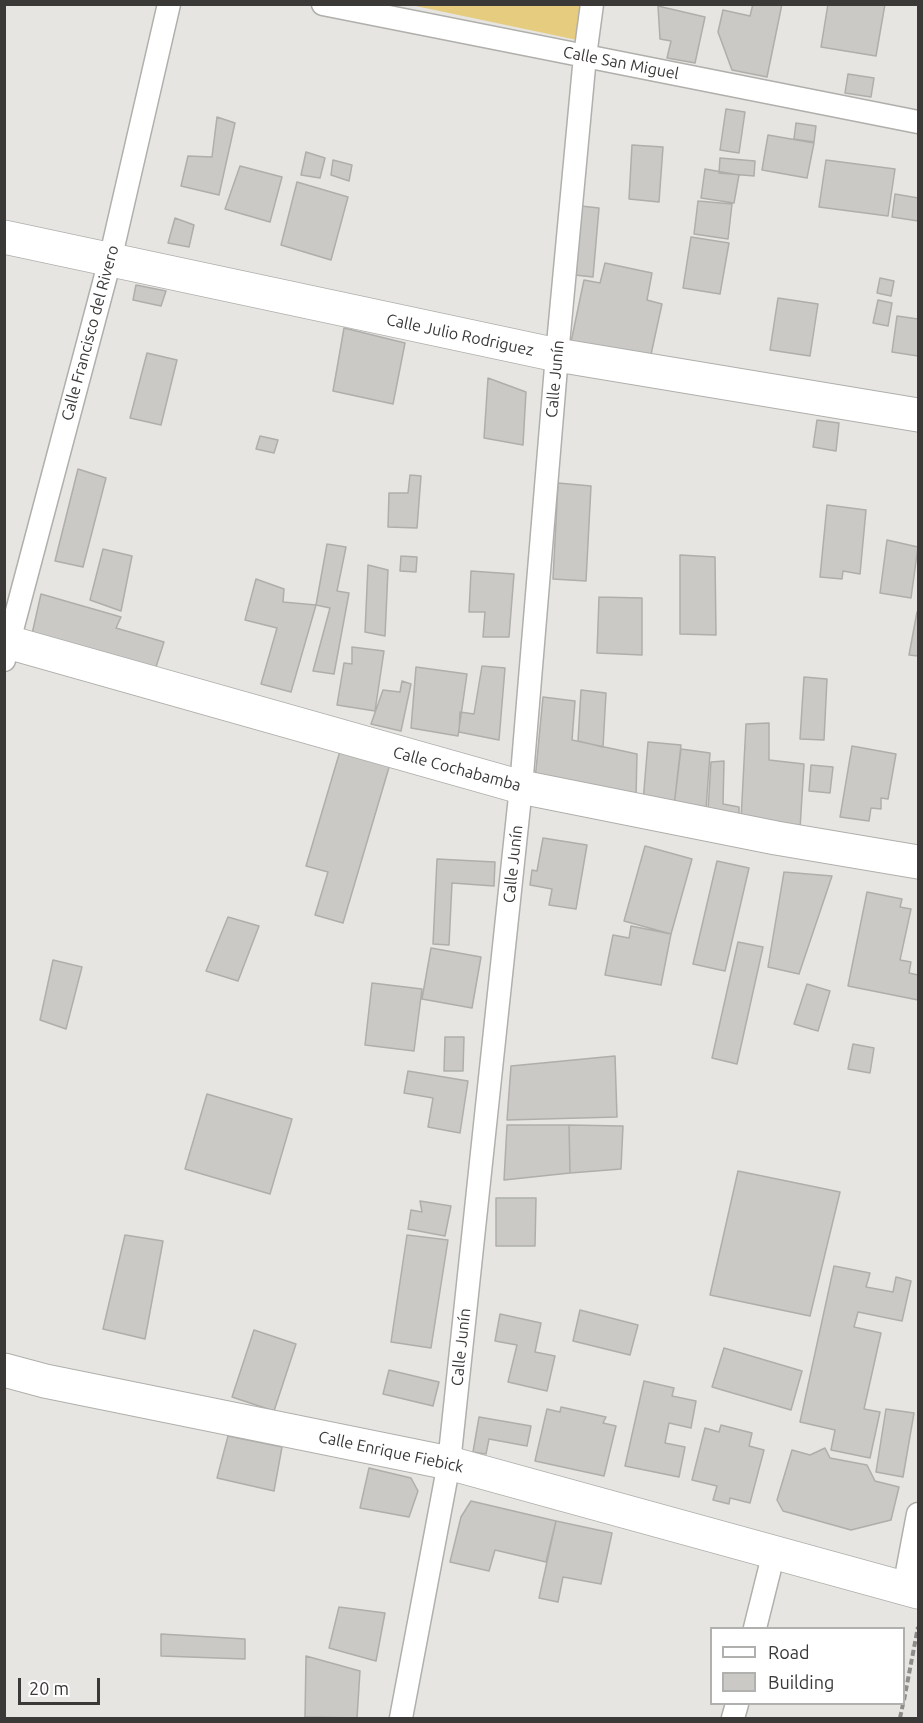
<!DOCTYPE html>
<html>
<head>
<meta charset="utf-8">
<style>
	body { margin:0 }
	#map { position:relative; width:923px; height:1723px; overflow:hidden; background:#e6e5e1; font-family:Ubuntu,sans-serif }
	canvas { display:block }
	.frame { position:absolute; inset:0; border:6px solid #3a3938; pointer-events:none }
	.legend { position:absolute; left:710px; top:1627px; width:195px; height:78px; box-sizing:border-box; background:#fff; border:2px solid #b0b0af; margin:0; padding:8px 10px; list-style:none; font-size:18px; color:#3a3938 }
	.legend li { display:flex; align-items:center; gap:12px; height:30px }
	.legend b { width:30px; border:2px solid #b0b0af }
	.scale { position:absolute; left:18px; top:1678px; width:82px; height:27px; box-sizing:border-box; border:3px solid #3a3938; border-top:0; padding-left:8px; font-size:18px; line-height:21px; white-space:nowrap; color:#3a3938; -webkit-text-stroke:4px #fff; paint-order:stroke }
</style>
</head>
<body>
<div id="map">
<canvas width="923" height="1723"></canvas>
<div class="frame"></div>
<ul class="legend">
<li><b style="height:8px;background:#fff"></b>Road</li>
<li><b style="height:16px;background:#cac9c6"></b>Building</li>
</ul>
<div class="scale">20 m</div>
</div>
<script>
const ctx = document.querySelector('canvas').getContext('2d');
ctx.lineJoin = 'round';
function fillPath(path, color) {
  ctx.fillStyle = color;
  ctx.fill(path, 'evenodd');
}
function toPath(rows) {
  const path = new Path2D();
  for (const r of rows) {
    path.moveTo(r[0], r[1]);
    for (let i = 2; i < r.length; i += 2) path.lineTo(r[i], r[i + 1]);
  }
  return path;
}
function strokePath(path, color, width, dash) {
  ctx.strokeStyle = color;
  ctx.lineWidth = width;
  ctx.lineCap = dash ? 'butt' : 'round';
  ctx.setLineDash(dash || []);
  ctx.stroke(path);
}
function write(font, color, halo, rows, align = 'center') {
  ctx.font = font + ' Ubuntu,sans-serif';
  ctx.lineWidth = 4.5;
  ctx.setLineDash([]);
  ctx.textBaseline = 'middle';
  ctx.strokeStyle = halo;
  ctx.fillStyle = color;
  for (const [text, x, y, turn = 0] of rows) {
    ctx.save();
    ctx.translate(x, y);
    ctx.rotate((+turn || 0) * Math.PI / 180);
    ctx.textAlign = isNaN(turn) ? turn : align;
    if (halo) ctx.strokeText(text, 0, 0);
    ctx.fillText(text, 0, 0);
    ctx.restore();
  }
}
fillPath(toPath([
	[411,5,582,5,577,40]
]), '#e5cc7f');
const building = toPath([
	[753,4,782,4,767,77,732,70,718,32,723,10,750,16,753,4],
	[828,4,885,4,876,56,821,47,828,4],
	[658,6,705,17,695,63,667,58,671,41,660,39,658,6],
	[848,74,874,78,871,97,845,93,848,74],
	[726,109,745,112,739,153,720,150,726,109],
	[217,117,235,123,219,195,181,186,188,156,212,157,217,117],
	[796,123,816,126,814,142,794,139,796,123],
	[768,135,814,143,807,178,762,170,768,135],
	[632,145,663,147,659,202,629,199,632,145],
	[306,152,325,158,320,178,301,175,306,152],
	[720,158,755,161,754,176,719,173,720,158],
	[333,160,352,165,349,181,331,175,333,160],
	[826,160,895,169,888,216,819,207,826,160],
	[240,166,282,177,270,222,225,209,240,166],
	[705,169,739,175,734,203,701,198,705,169],
	[297,182,348,197,331,260,281,245,297,182],
	[895,194,918,198,918,221,892,217,895,194],
	[698,201,732,204,728,239,694,234,698,201],
	[581,206,599,208,593,277,575,275,581,206],
	[175,218,194,225,189,247,168,243,175,218],
	[691,237,729,243,720,294,683,288,691,237],
	[605,263,652,273,647,300,662,304,650,359,571,342,584,280,600,283,605,263],
	[880,278,894,281,891,296,877,293,880,278],
	[136,285,166,291,161,306,133,300,136,285],
	[778,298,818,304,810,356,770,350,778,298],
	[878,300,892,303,888,326,873,323,878,300],
	[897,316,918,319,918,356,892,352,897,316],
	[344,328,405,343,393,404,333,391,344,328],
	[147,353,177,360,161,425,130,418,147,353],
	[488,378,526,392,523,445,484,438,488,378],
	[817,420,839,423,836,451,813,447,817,420],
	[260,436,278,440,274,453,256,449,260,436],
	[78,469,106,478,83,567,55,561,78,469],
	[410,475,421,476,417,528,388,527,389,493,408,493,410,475],
	[558,483,591,486,586,581,553,579,558,483],
	[827,505,866,510,860,574,843,571,842,579,820,577,827,505],
	[887,540,918,547,911,598,880,593,887,540],
	[327,544,346,547,337,591,349,593,334,674,313,671,330,608,316,605,327,544],
	[103,549,132,556,121,611,90,600,103,549],
	[680,555,715,557,716,635,680,634,680,555],
	[401,556,417,557,416,572,400,571,401,556],
	[368,565,388,570,385,636,365,632,368,565],
	[471,571,514,574,509,637,483,637,485,612,469,612,471,571],
	[256,579,284,589,283,602,316,605,291,692,261,684,277,628,245,620,256,579],
	[41,594,121,617,116,628,164,642,155,670,32,634,41,594],
	[599,597,642,598,642,655,597,653,599,597],
	[917,612,918,612,918,656,909,655,917,612],
	[352,647,384,651,375,711,337,705,344,663,352,664,352,647],
	[482,666,505,668,499,740,459,732,460,712,474,714,482,666],
	[416,667,467,674,458,736,411,728,416,667],
	[804,677,827,679,824,740,800,739,804,677],
	[402,681,411,684,401,731,371,724,383,690,400,692,402,681],
	[581,690,606,693,603,747,578,741,581,690],
	[543,697,575,701,572,740,637,754,636,797,535,780,543,697],
	[769,723,769,760,804,764,800,829,741,820,746,724,769,723],
	[648,742,681,745,674,806,643,802,648,742],
	[852,746,896,754,888,799,881,798,881,809,871,808,869,821,840,817,852,746],
	[681,749,710,753,706,809,674,806,681,749],
	[340,751,390,764,343,923,315,915,328,872,306,866,340,751],
	[724,761,723,804,739,807,739,818,708,810,711,762,724,761],
	[811,765,833,767,830,793,809,791,811,765],
	[543,838,587,845,576,909,549,905,552,889,530,885,532,870,537,871,543,838],
	[645,846,692,859,671,934,624,921,645,846],
	[437,859,495,862,494,886,452,883,449,945,433,944,437,859],
	[717,861,749,868,725,971,693,964,717,861],
	[784,872,832,876,799,974,768,967,784,872],
	[867,892,902,899,900,907,911,909,900,960,911,962,909,973,918,975,918,1000,848,986,867,892],
	[228,917,259,926,238,981,206,971,228,917],
	[631,926,671,934,661,985,605,975,613,935,629,938,631,926],
	[738,942,763,947,737,1064,712,1058,738,942],
	[431,948,481,957,472,1008,422,999,431,948],
	[53,960,82,967,66,1029,40,1020,53,960],
	[372,983,422,989,414,1051,365,1045,372,983],
	[807,984,830,991,818,1031,794,1024,807,984],
	[445,1037,464,1037,463,1071,444,1071,445,1037],
	[853,1044,874,1048,870,1073,848,1069,853,1044],
	[615,1056,617,1117,507,1120,511,1066,615,1056],
	[408,1071,468,1081,460,1133,428,1127,433,1098,404,1093,408,1071],
	[207,1094,292,1119,270,1194,185,1169,207,1094],
	[507,1125,569,1125,570,1173,504,1180,507,1125],
	[569,1125,623,1126,621,1169,570,1173,569,1125],
	[738,1171,840,1192,810,1316,710,1295,738,1171],
	[496,1198,536,1198,535,1246,496,1246,496,1198],
	[420,1201,451,1206,445,1236,408,1229,411,1210,422,1212,420,1201],
	[125,1235,163,1241,145,1339,103,1329,125,1235],
	[407,1235,448,1240,431,1348,391,1342,407,1235],
	[834,1266,870,1273,866,1287,893,1292,896,1277,911,1281,902,1321,858,1312,854,1327,881,1333,864,1409,880,1412,870,1458,831,1450,835,1430,800,1422,834,1266],
	[580,1310,638,1325,630,1355,573,1341,580,1310],
	[500,1314,541,1323,535,1352,555,1356,547,1391,508,1382,517,1345,495,1341,500,1314],
	[254,1330,296,1344,274,1411,232,1397,254,1330],
	[724,1348,802,1371,791,1410,712,1387,724,1348],
	[389,1370,439,1382,433,1406,383,1394,389,1370],
	[644,1381,674,1388,672,1396,696,1401,691,1428,669,1423,665,1443,685,1447,679,1477,625,1466,644,1381],
	[561,1407,606,1417,603,1423,616,1426,604,1476,535,1461,547,1409,560,1412,561,1407],
	[886,1409,914,1413,903,1477,876,1472,886,1409],
	[479,1417,531,1426,527,1446,489,1439,486,1454,473,1452,479,1417],
	[721,1425,752,1433,749,1446,764,1450,750,1503,730,1498,729,1504,713,1500,717,1486,692,1480,705,1428,719,1432,721,1425],
	[228,1436,282,1447,274,1491,217,1478,228,1436],
	[825,1448,830,1458,867,1465,875,1481,899,1487,891,1520,851,1530,783,1511,777,1500,792,1450,810,1455,825,1448],
	[369,1468,411,1478,418,1491,409,1517,360,1508,369,1468],
	[471,1501,556,1521,546,1562,495,1550,489,1571,450,1562,461,1517,471,1501],
	[556,1521,612,1533,601,1584,563,1577,558,1602,539,1598,556,1521],
	[339,1607,385,1613,376,1661,329,1648,339,1607],
	[161,1634,245,1639,245,1659,161,1656,161,1634],
	[306,1656,360,1671,357,1718,305,1717,306,1656]
]);
fillPath(building, '#cac9c6');
strokePath(building, '#afaeab', 1.5);
const street = toPath([
	[323,4,918,122],
	[4,660,110,260,169,4],
	[904,1588,918,1514],
	[755,1628,774,1552],
	[401,1718,449,1463,521,787,557,355,585,56,592,4],
	[733,1718,737,1704]
]);
const secondary = toPath([
	[4,237,557,355,918,415]
]);
const primary = toPath([
	[4,641,521,787,776,838,918,862],
	[4,1370,45,1381,449,1463,918,1592]
]);
strokePath(street, '#b0afac', 25);
strokePath(secondary, '#b0afac', 35);
strokePath(primary, '#b0afac', 35);
strokePath(toPath([
	[904,1700,918,1627],
	[900,1718,903,1704]
]), '#8e8d8b', 4, [6, 3]);
strokePath(street, '#fff', 22);
strokePath(secondary, '#fff', 33);
strokePath(primary, '#fff', 33);
write('16px', '#3a3938', '#fff', [
	["Calle San Miguel",621,63,11],
	["Calle Francisco del Rivero",90,333,-75],
	["Calle Julio Rodriguez",460,335,12],
	["Calle Junín",555,379,-85],
	["Calle Cochabamba",457,769,15],
	["Calle Junín",513,864,-84],
	["Calle Junín",461,1347,-84],
	["Calle Enrique Fiebick",391,1452,12]
]);
</script>
</body>
</html>
